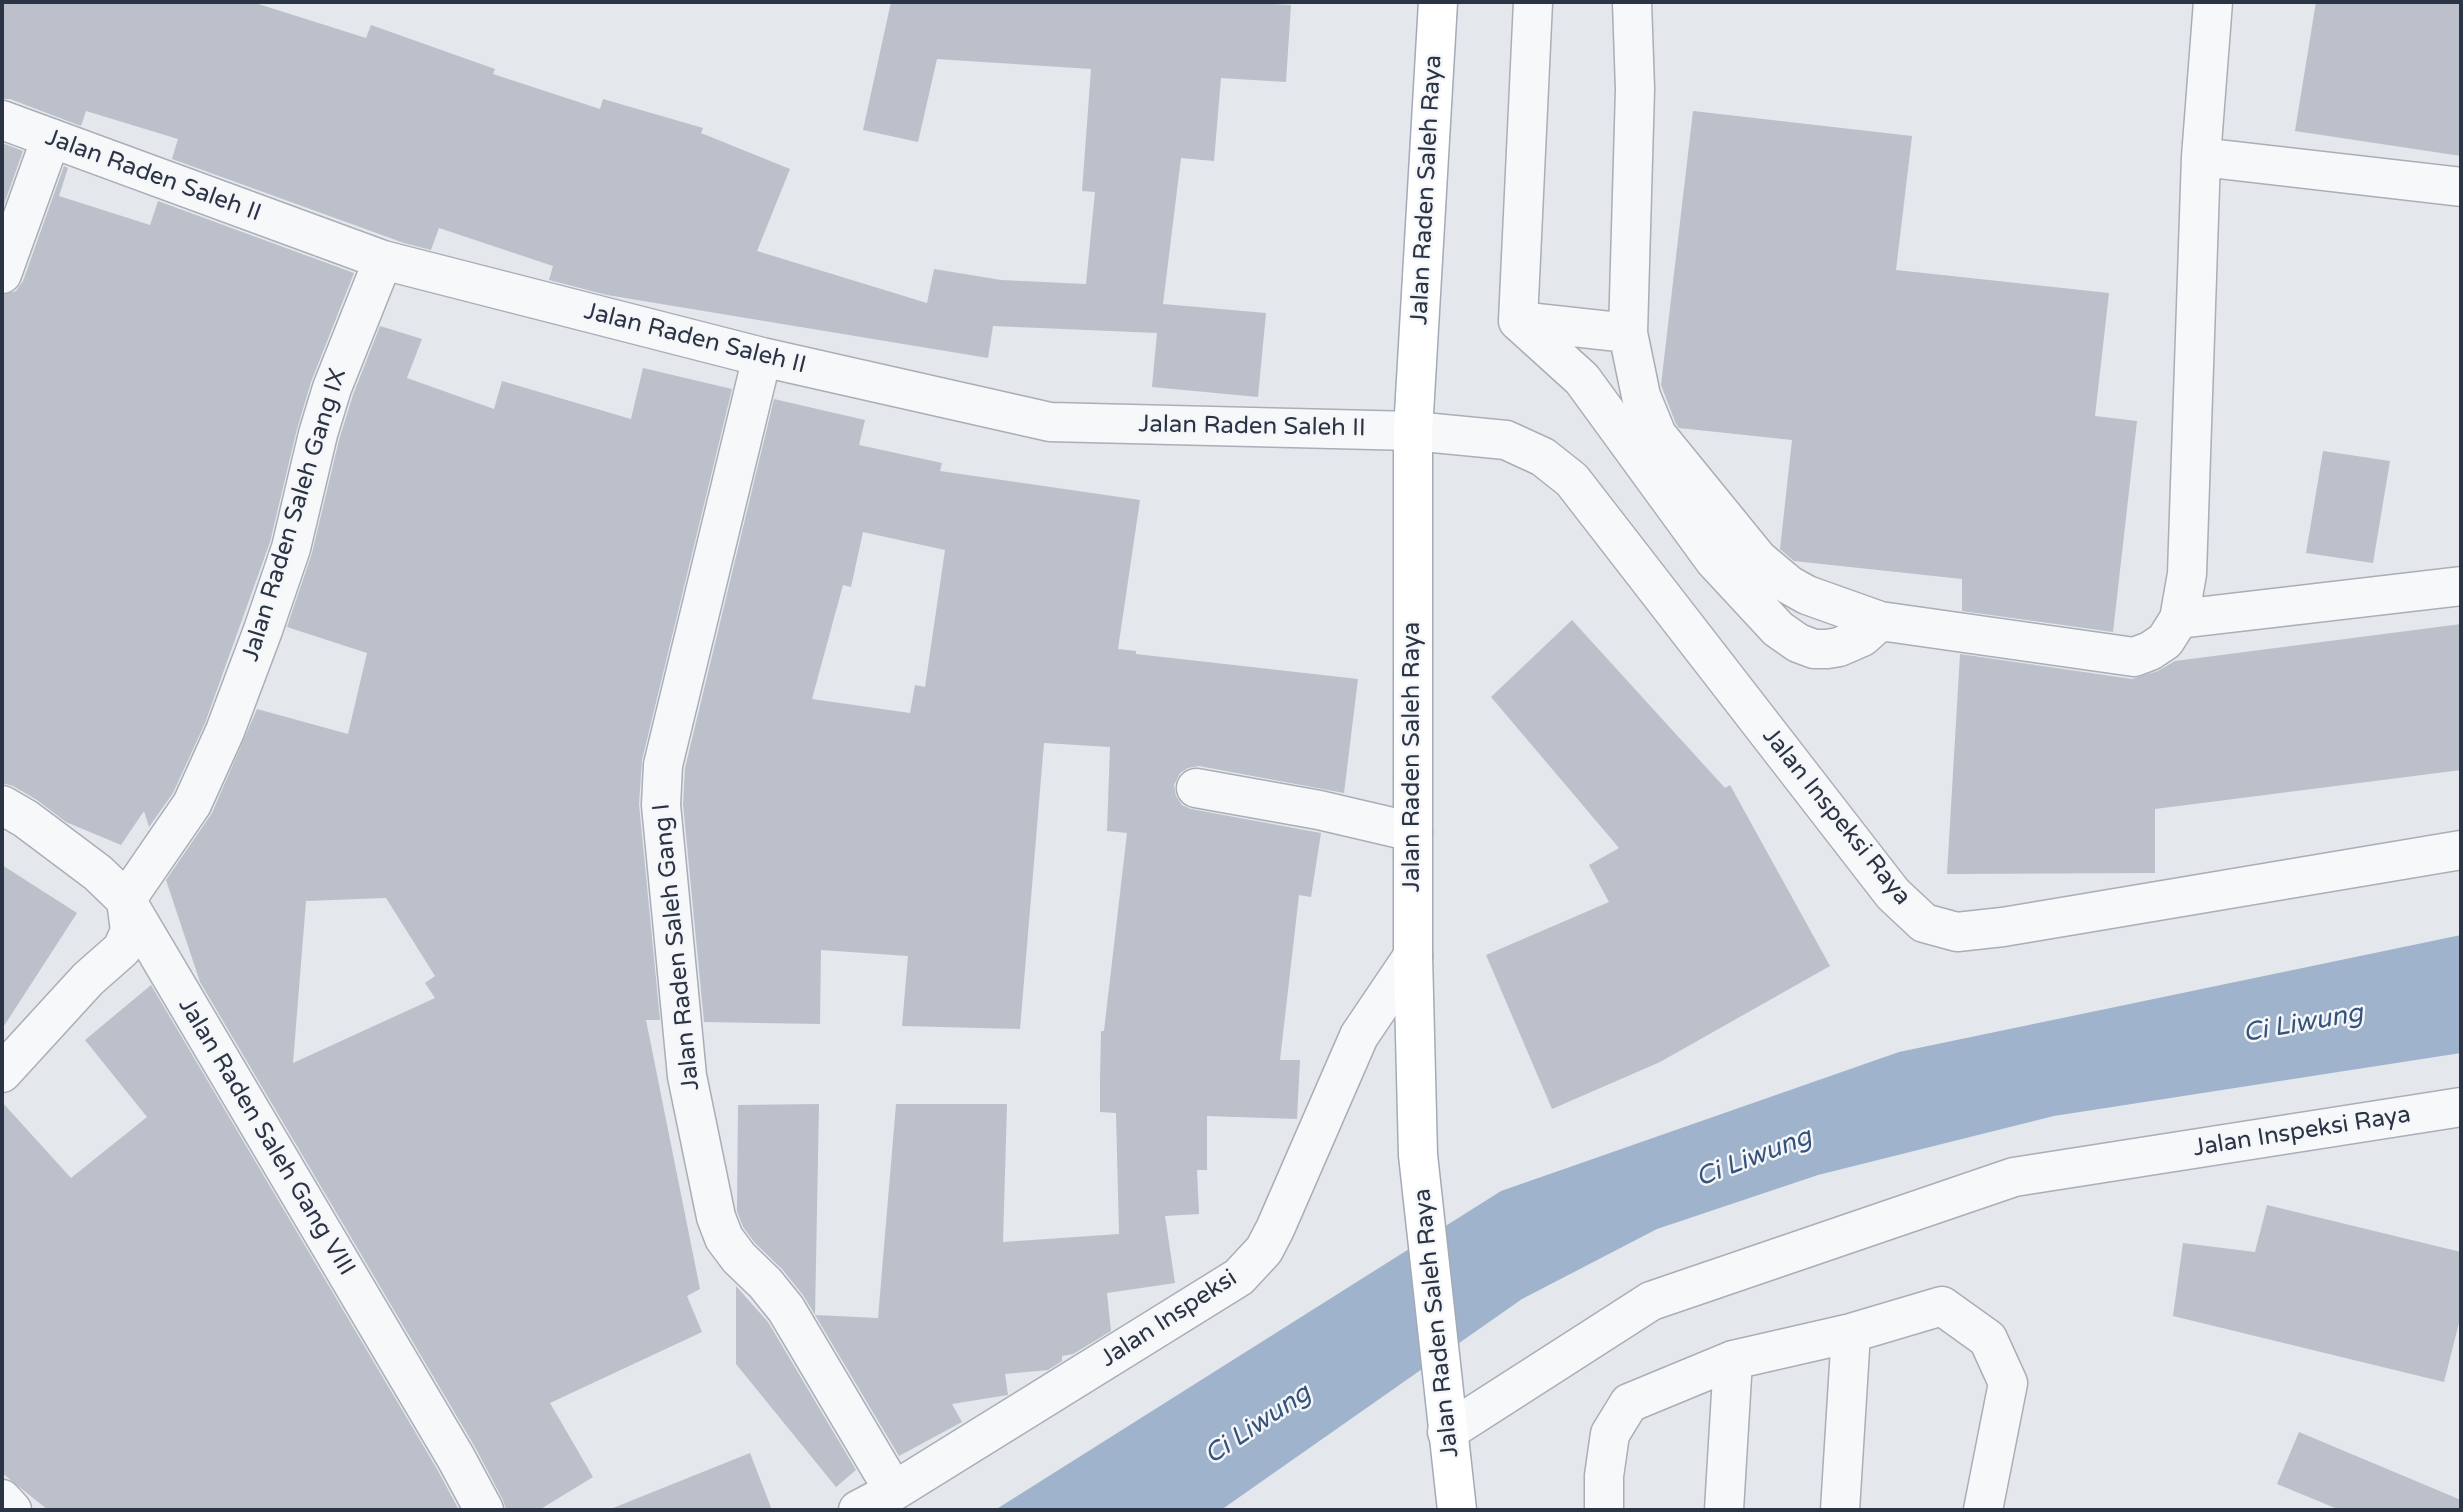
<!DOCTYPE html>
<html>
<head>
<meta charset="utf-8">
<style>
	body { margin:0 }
	#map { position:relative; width:2463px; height:1512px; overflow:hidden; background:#e4e7ec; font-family:"Varela Round",sans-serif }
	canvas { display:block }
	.frame { position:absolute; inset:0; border:4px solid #2b3445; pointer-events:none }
</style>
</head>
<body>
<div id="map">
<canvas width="2463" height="1512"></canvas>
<div class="frame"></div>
</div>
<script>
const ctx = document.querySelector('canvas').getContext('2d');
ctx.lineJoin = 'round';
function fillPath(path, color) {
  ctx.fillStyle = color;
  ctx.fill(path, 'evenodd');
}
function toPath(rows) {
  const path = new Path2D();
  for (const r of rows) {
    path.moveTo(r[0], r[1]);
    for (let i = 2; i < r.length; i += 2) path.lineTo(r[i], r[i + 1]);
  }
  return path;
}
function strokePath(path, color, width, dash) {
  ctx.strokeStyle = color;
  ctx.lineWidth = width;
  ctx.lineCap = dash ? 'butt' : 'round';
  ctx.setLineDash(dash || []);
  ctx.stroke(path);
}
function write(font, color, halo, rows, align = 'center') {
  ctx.font = font + ' "Varela Round",sans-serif';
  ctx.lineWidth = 5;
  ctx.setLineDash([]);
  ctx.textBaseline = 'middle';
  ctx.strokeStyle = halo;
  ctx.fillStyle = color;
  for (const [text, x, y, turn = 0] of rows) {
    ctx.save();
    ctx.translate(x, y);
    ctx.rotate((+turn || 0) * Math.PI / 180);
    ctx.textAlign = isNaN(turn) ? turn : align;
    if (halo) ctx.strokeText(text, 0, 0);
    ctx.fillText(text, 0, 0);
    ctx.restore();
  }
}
fillPath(toPath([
	[2461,935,2461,1053,2054,1116,1818,1175,1657,1229,1522,1299,1221,1510,995,1510,1501,1191,1899,1052]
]), '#9fb4cc');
fillPath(toPath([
	[9,2,252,2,366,38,371,25,495,69,493,74,600,109,603,99,703,128,701,133,790,169,757,251,927,303,934,269,1001,280,1086,284,1095,192,1082,191,1091,69,937,59,918,142,863,130,891,2,1240,2,1291,5,1286,82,1221,78,1214,161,1181,158,1163,304,1266,313,1258,397,1152,387,1157,333,993,326,988,358,607,295,549,280,553,266,439,228,431,250,404,243,172,159,178,139,86,111,81,126,10,99,2,99,2,5],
	[2316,2,2461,2,2461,156,2295,131],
	[1693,111,1912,136,1896,270,2109,293,2095,416,2137,421,2113,632,1962,611,1962,579,1794,561,1780,549,1792,440,1679,428,1676,424,1661,385],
	[2,143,23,151,2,210],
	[64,166,68,168,59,196,150,225,158,201,354,273,311,382,297,429,270,542,205,723,173,793,149,827,144,811,121,845,66,822,37,800,13,786,2,783,2,295,16,291,23,281],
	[380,326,422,339,407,378,494,409,502,381,631,419,643,368,732,389,642,760,639,804,660,1020,646,1020,700,1289,687,1296,702,1332,550,1403,593,1477,539,1510,506,1510,503,1500,475,1447,200,982,166,880,212,813,257,709,348,734,367,653,287,627,312,553,339,440,353,395],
	[386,898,435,976,425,983,435,998,293,1063,306,901],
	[774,399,865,420,859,445,942,463,940,471,1140,500,1118,649,1136,651,1136,654,1358,679,1344,793,1199,766,1188,768,1180,773,1174,785,1176,796,1182,805,1191,809,1321,833,1311,897,1299,895,1280,1060,1300,1060,1297,1119,1207,1116,1207,1170,1197,1170,1199,1214,1165,1216,1175,1283,1107,1293,1111,1331,1073,1354,1062,1356,1062,1361,1048,1370,1005,1374,1008,1395,952,1404,962,1422,899,1456,815,1315,878,1318,896,1104,1007,1104,1003,1242,1119,1234,1116,1113,1100,1112,1100,1078,1101,1031,1104,1031,1127,833,1107,831,1110,747,1044,743,1020,1029,902,1026,908,956,821,950,820,1024,704,1022,683,804,685,768],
	[863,532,945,550,925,687,915,685,910,713,812,699,843,585,851,587],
	[2323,451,2390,461,2373,563,2306,553],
	[1572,620,1725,788,1730,785,1830,966,1660,1062,1552,1109,1486,955,1609,902,1589,865,1619,848,1491,697],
	[2461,624,2461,770,2155,809,2155,873,1947,874,1960,654,2132,679,2158,671,2175,661],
	[2,865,77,913,2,1029],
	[151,985,437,1469,459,1510,48,1510,2,1473,2,1102,71,1178,147,1117,85,1040],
	[819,1104,815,1315,803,1295,782,1269,755,1243,743,1227,737,1211,738,1105],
	[2267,1205,2461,1252,2461,1315,2444,1382,2173,1316,2183,1243,2255,1252],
	[736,1286,768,1322,856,1470,836,1487,736,1364],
	[2299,1432,2461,1500,2461,1510,2340,1510,2277,1484],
	[750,1453,772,1510,613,1510,613,1508]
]), '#bbc0ca');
const minor = toPath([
	[1632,2,1635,89,1628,333,1641,396,1657,435,1758,559,1789,585,1807,595,1880,621,2134,657,2150,651,2165,641,2179,619,2187,574,2201,157,2213,2],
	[2,120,383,260,762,357,1050,422,1413,431,1506,440,1543,457,1572,480,1893,894,1924,923,1957,932,2003,927,2461,850],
	[2201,157,2461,187],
	[2,274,51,138],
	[1518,321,1582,379,1714,560,1778,629,1798,643,1814,649,1827,649,1839,647,1862,637,1880,621],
	[1518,321,1533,2],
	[1518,321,1628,333],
	[762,357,663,765,661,805,687,1076,716,1217,724,1238,739,1258,765,1283,786,1309,894,1491],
	[2179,619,2461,586],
	[1196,788,1319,810,1413,832],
	[2,805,26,819,98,873,126,900,456,1458,484,1510],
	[2,1073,88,979,122,949,130,931,126,900,192,804,225,731,263,630,291,548,318,434,332,388,383,260],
	[1447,1432,1651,1301,2014,1177,2461,1107],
	[2,1499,12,1510],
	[858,1510,894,1491,1239,1277,1264,1250,1275,1229,1359,1036,1413,956],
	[1604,1510,1604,1476,1610,1434,1629,1403,1733,1360,1851,1333,1942,1306,1988,1339,2008,1383,1983,1510],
	[1724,1510,1733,1360],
	[1840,1510,1851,1333]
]);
const major = toPath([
	[1438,2,1413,431,1413,956,1418,1155,1457,1510]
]);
strokePath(minor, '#a9aeb7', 41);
strokePath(major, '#a3abb8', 41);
strokePath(minor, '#f7f8fa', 38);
strokePath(major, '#fff', 38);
write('24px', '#2b3445', '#f4f6f9', [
	["Jalan Raden Saleh II",153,176,20],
	["Jalan Raden Saleh Raya",1427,190,-87],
	["Jalan Raden Saleh II",695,339,14],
	["Jalan Raden Saleh II",1252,427,1],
	["Jalan Raden Saleh Gang IX",295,515,-73],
	["Jalan Raden Saleh Raya",1413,757,-90],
	["Jalan Inspeksi Raya",1836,817,51],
	["Jalan Raden Saleh Gang I",677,947,-96],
	["Jalan Inspeksi Raya",2302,1132,-9],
	["Jalan Raden Saleh Gang VIII",266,1137,59],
	["Jalan Inspeksi",1169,1319,-33],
	["Jalan Raden Saleh Raya",1437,1323,-96]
]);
write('italic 26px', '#34527a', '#f4f6f9', [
	["Ci Liwung",2303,1024,-10],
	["Ci Liwung",1754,1158,-21],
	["Ci Liwung",1258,1425,-34]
]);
</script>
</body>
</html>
